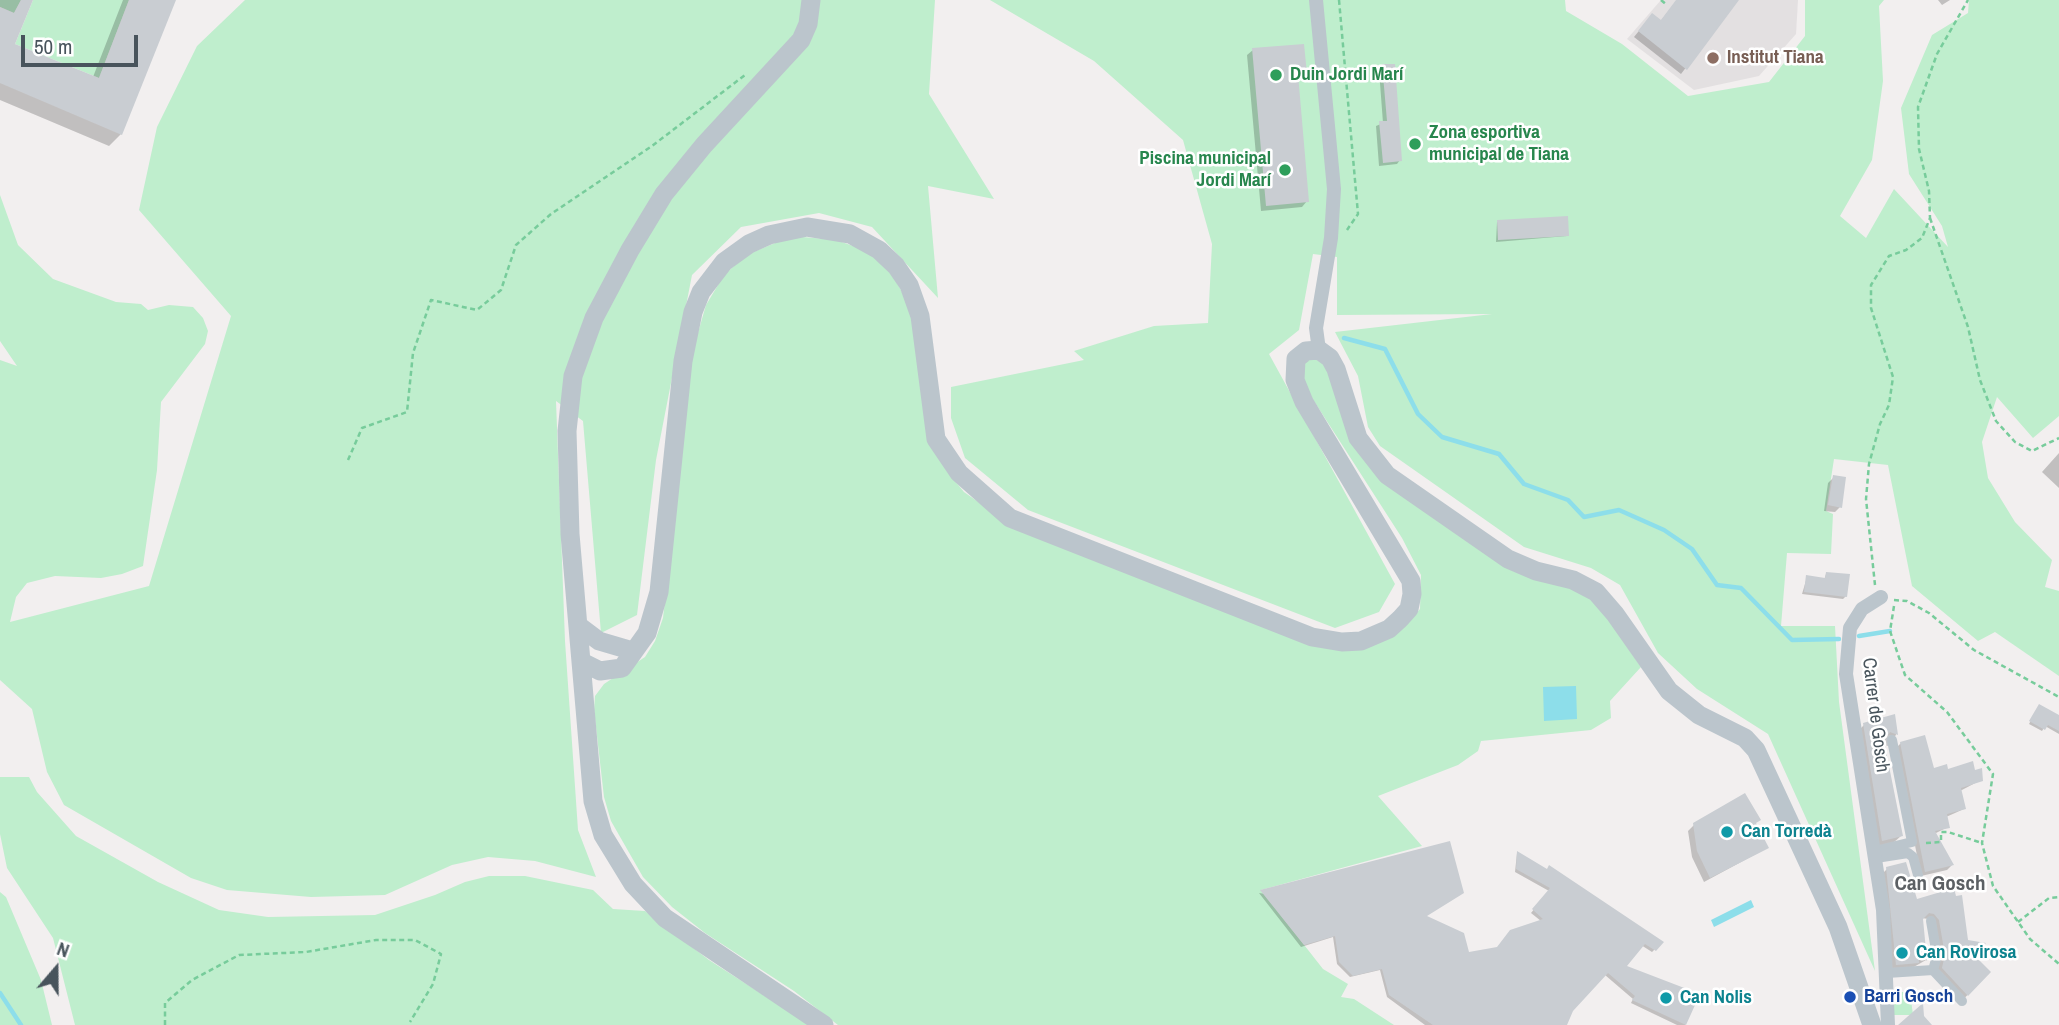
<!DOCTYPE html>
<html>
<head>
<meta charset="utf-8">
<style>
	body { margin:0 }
	#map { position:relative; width:2059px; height:1025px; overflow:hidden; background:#f2efef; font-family:"Archivo Narrow",sans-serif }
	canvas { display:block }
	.north { position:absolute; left:21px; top:934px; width:70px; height:70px; -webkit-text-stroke:5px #fff; paint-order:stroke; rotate:20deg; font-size:19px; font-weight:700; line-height:28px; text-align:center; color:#48545c }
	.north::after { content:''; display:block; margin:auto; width:24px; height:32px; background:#48545c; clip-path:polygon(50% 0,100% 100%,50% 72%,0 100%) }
	.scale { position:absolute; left:21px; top:35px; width:117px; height:32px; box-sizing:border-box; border:4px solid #48545c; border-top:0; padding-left:9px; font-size:21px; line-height:24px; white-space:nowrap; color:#48545c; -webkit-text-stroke:5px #fff; paint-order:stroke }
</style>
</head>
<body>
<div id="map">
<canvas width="2059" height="1025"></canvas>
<div class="north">N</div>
<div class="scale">50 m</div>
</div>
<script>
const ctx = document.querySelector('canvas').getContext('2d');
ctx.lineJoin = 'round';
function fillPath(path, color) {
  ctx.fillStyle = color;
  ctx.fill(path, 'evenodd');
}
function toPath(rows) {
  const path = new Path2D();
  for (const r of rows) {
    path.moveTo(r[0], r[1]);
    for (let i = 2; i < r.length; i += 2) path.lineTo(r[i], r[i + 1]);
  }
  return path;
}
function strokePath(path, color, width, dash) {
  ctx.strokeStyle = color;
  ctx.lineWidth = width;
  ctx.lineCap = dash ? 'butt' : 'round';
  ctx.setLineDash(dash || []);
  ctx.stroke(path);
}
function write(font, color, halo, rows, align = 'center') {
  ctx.font = font + ' "Archivo Narrow",sans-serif';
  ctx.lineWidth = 5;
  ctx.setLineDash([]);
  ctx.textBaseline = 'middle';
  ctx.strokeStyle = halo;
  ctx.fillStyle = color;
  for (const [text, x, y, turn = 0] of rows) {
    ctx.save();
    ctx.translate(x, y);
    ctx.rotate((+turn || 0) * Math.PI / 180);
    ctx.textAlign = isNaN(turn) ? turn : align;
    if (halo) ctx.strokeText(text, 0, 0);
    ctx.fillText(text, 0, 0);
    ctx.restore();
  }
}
fillPath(toPath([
	[1661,0,1798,0,1796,34,1759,76,1694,90,1627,39]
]), '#e3e0e1');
fillPath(toPath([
	[0,0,21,0,14,13,0,7],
	[33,0,129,0,99,78,15,44],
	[245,0,935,0,929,94,994,199,928,186,938,298,872,227,819,213,741,227,692,275,656,460,637,615,601,633,583,421,556,401,565,641,578,830,596,877,535,861,488,857,452,865,385,895,311,897,227,890,191,878,64,805,47,772,32,709,0,680,0,360,17,366,0,341,0,195,18,245,53,279,116,302,141,304,148,310,169,305,193,307,203,318,208,331,205,344,161,402,157,470,143,566,122,574,101,578,55,576,27,583,16,597,10,622,149,586,231,316,139,210,157,127,197,46],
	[990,0,1565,0,1566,11,1622,44,1688,96,1769,82,1805,36,1805,0,1884,0,1879,6,1883,81,1872,160,1840,216,1866,238,1894,189,1948,247,1942,226,1909,174,1901,108,1932,35,1968,13,1969,0,2059,0,2059,416,2033,438,1997,397,1982,442,1988,478,2015,522,2052,560,2045,587,2059,591,2059,676,1995,632,1978,641,1912,586,1888,465,1834,459,1826,511,1833,514,1831,554,1787,553,1781,626,1835,626,1839,702,1875,971,1768,734,1697,689,1658,653,1620,585,1591,568,1524,547,1380,446,1368,427,1358,376,1335,332,1492,314,1337,315,1337,257,1313,254,1299,330,1269,354,1395,584,1379,612,1335,628,1028,510,965,458,951,418,951,387,1084,360,1074,351,1154,326,1208,323,1212,244,1183,140,1094,61],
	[792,236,836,240,859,248,879,260,895,279,909,305,946,470,964,492,987,508,1296,640,1404,627,1420,609,1421,575,1402,538,1303,384,1299,371,1310,356,1326,365,1386,479,1595,600,1641,667,1610,701,1611,718,1591,730,1481,741,1478,751,1458,765,1378,796,1422,846,1261,890,1323,969,1348,984,1341,997,1354,999,1394,1025,838,1025,794,991,705,933,672,907,643,877,611,821,604,797,594,710,595,696,604,684,645,657,655,641,663,618,693,350,706,305,724,275,746,255],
	[0,777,29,777,37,792,76,836,158,882,219,910,268,917,375,915,435,895,465,882,489,876,525,876,593,890,613,909,645,911,709,960,810,1025,75,1025,53,938,7,868,0,834],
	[0,892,6,897,41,980,52,1025,0,1025],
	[1893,992,1910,992,1913,1015,1894,1015]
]), '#bfeecd');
fillPath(toPath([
	[1576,686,1577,719,1544,721,1543,687],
	[1751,900,1754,907,1714,927,1711,920]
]), '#8ddeea');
fillPath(toPath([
	[0,0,31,0,13,45,93,77,123,0,175,0,121,134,109,146,0,100],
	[1677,0,1737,0,1681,74,1634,37,1647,21,1660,22],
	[1938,0,1950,0,1942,5],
	[1253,50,1305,73,1296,79,1307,201,1302,207,1261,211,1247,55],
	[1383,66,1400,160,1397,164,1379,166,1376,126,1383,123,1379,70],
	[1497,222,1567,236,1496,242],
	[2059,453,2059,488,2042,472],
	[1834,477,1840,507,1835,512,1824,511,1828,483],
	[1826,574,1846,596,1843,599,1802,594,1807,577,1824,580],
	[2037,709,2059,717,2059,734,2045,726,2042,731,2029,724],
	[1894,716,1896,735,1889,742,1882,739,1901,836,1893,843,1875,848,1857,732,1864,725],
	[1901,743,1933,770,1974,772,1981,780,1960,791,1964,809,1946,817,1948,827,1934,834,1952,865,1947,870,1921,876,1896,748],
	[1754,824,1767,848,1704,882,1692,857,1688,831,1694,825],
	[1517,853,1662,942,1652,952,1641,945,1624,966,1698,995,1685,1025,1677,1025,1631,1003,1633,999,1605,975,1572,1010,1566,1025,1425,1025,1387,997,1380,970,1350,977,1337,964,1333,937,1301,947,1259,893,1425,917,1468,954,1497,949,1541,921,1531,913,1549,891,1515,872],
	[1887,869,1916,901,1953,890,1972,955,1988,972,1962,1001,1937,974,1928,919,1922,918,1926,960,1912,968,1891,969,1881,875]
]), '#0003');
strokePath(toPath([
	[1344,338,1385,349,1418,414,1442,437,1499,454,1524,484,1568,500,1584,517,1619,510,1664,530,1692,549,1717,585,1741,588,1792,640,1839,639],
	[1859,636,1890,631],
	[0,993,21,1025]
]), '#8ddeea', 4.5);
fillPath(toPath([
	[21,0,33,0,15,44,99,78,129,0,176,0,122,135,0,83,0,7,14,13],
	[1676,0,1739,0,1687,70,1638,31,1652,13,1661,20],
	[1304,44,1307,74,1298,74,1309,202,1266,206,1252,48],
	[1382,64,1395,64,1402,161,1383,163,1379,121,1387,121],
	[1568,216,1569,236,1498,240,1497,220],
	[1833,475,1846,477,1842,508,1828,505],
	[1826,572,1850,574,1847,597,1804,592,1806,575,1825,578],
	[2039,704,2059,715,2059,731,2048,725,2045,730,2029,721],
	[1895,714,1898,735,1890,732,1884,741,1903,836,1882,841,1863,723],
	[1925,735,1934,768,1947,764,1948,769,1973,761,1975,770,1982,768,1983,781,1961,788,1966,809,1947,814,1950,828,1935,831,1954,865,1925,872,1900,742],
	[1745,793,1761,820,1756,823,1769,848,1710,878,1697,851,1693,823],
	[1450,841,1464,893,1427,916,1464,933,1469,952,1497,947,1510,930,1543,919,1532,909,1550,888,1516,869,1517,851,1547,869,1549,865,1664,942,1656,951,1645,944,1627,966,1700,994,1686,1025,1632,1000,1635,996,1608,973,1573,1011,1567,1025,1433,1025,1389,995,1382,969,1353,976,1339,962,1335,936,1304,945,1260,890],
	[1906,862,1917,899,1954,888,1956,896,1962,895,1968,940,1986,943,1974,955,1991,972,1968,996,1942,968,1945,955,1939,920,1934,914,1929,913,1923,919,1927,961,1918,951,1919,963,1896,965,1886,867],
	[1923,1003,1924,1016,1932,1025,1898,1025]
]), '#c9cdd2');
strokePath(toPath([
	[1871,744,1892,740]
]), '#c8c8ca', 10, [10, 5]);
strokePath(toPath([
	[1339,0,1358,214,1347,230],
	[1661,0,1667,5],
	[1930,218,1968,327,1980,380,1996,421,2015,442,2032,451,2059,438],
	[348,460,362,428,407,412,413,353,431,300,477,310,501,290,516,245,551,214,652,146,745,75],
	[1875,585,1866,499,1869,464,1880,424,1889,405,1893,377,1871,308,1871,285,1889,256,1906,250,1922,238,1930,218,1929,191,1919,149,1918,107,1937,54,1968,0],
	[1894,600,1907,601,1929,613,1974,650,2059,697],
	[1894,606,1890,631,1905,675,1947,712,1993,774,1982,843,1993,886,2030,939,2059,964],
	[1926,843,1941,842,1941,832,1948,832,1982,843],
	[2018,922,2049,898,2059,897],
	[165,1025,165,1003,192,980,239,955,306,952,376,940,415,940,441,954,433,984,410,1022]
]), '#77cc9b', 2.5, [5, 3.5]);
strokePath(toPath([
	[1875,851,1912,842,1892,740],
	[1876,858,1908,853,1913,857,1918,875],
	[1933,970,1962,1001],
	[1887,973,1933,970,1937,956,1931,921]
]), '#bbc5cc', 10);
strokePath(toPath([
	[1316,0,1334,189,1331,238,1316,328,1319,350],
	[1881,597,1862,609,1850,628,1846,674,1883,910,1888,1025]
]), '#bbc5cc', 14);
strokePath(toPath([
	[811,0,808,24,801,40,704,145,664,194,630,250,594,318,573,376,567,431,570,534,593,801,603,835,633,884,665,918,824,1025],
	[579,626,599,641,633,651],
	[582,662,600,671,622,668,647,633,659,592,683,361,693,312,701,292,724,262,749,244,769,235,807,227,850,234,879,250,896,266,909,285,920,316,936,439,959,473,1010,518,1312,637,1342,642,1361,641,1389,629,1400,619,1409,609,1412,594,1411,581,1304,402,1295,380,1296,359,1306,351,1319,350,1330,358,1336,369,1358,438,1387,475,1508,559,1536,571,1573,580,1596,592,1615,614,1669,691,1699,715,1745,738,1756,750,1838,927,1872,1025]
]), '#bbc5cc', 19);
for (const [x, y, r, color] of [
	[1713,58,7,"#8d6e63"],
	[1276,75,7,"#2e9e5b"],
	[1415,144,7,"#2e9e5b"],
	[1285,170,7,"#2e9e5b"],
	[1727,832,7,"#0f9aa8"],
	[1902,953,7,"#0f9aa8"],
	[1850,997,7,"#1a4fb4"],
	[1666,998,7,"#0f9aa8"]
]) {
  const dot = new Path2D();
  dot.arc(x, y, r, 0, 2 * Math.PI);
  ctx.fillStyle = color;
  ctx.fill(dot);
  strokePath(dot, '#fff', 2.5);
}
write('bold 19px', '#785e54', '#fff', [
	["Institut Tiana",1727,58]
], 'left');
write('bold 19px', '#27864d', '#fff', [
	["Duin Jordi Marí",1290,75],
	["Zona esportiva",1429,133],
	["municipal de Tiana",1429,155],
	["Piscina municipal",1271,159,"right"],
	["Jordi Marí",1271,181,"right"]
], 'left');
write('19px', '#48545c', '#fff', [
	["Carrer de Gosch",1875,715,83]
]);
write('bold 19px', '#0d838f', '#fff', [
	["Can Torredà",1741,832],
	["Can Rovirosa",1916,953],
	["Can Nolis",1680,998]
], 'left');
write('bold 19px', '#164399', '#fff', [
	["Barri Gosch",1864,997]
], 'left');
write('bold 21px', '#5c6064', '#fff', [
	["Can Gosch",1940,884]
]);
</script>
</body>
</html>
